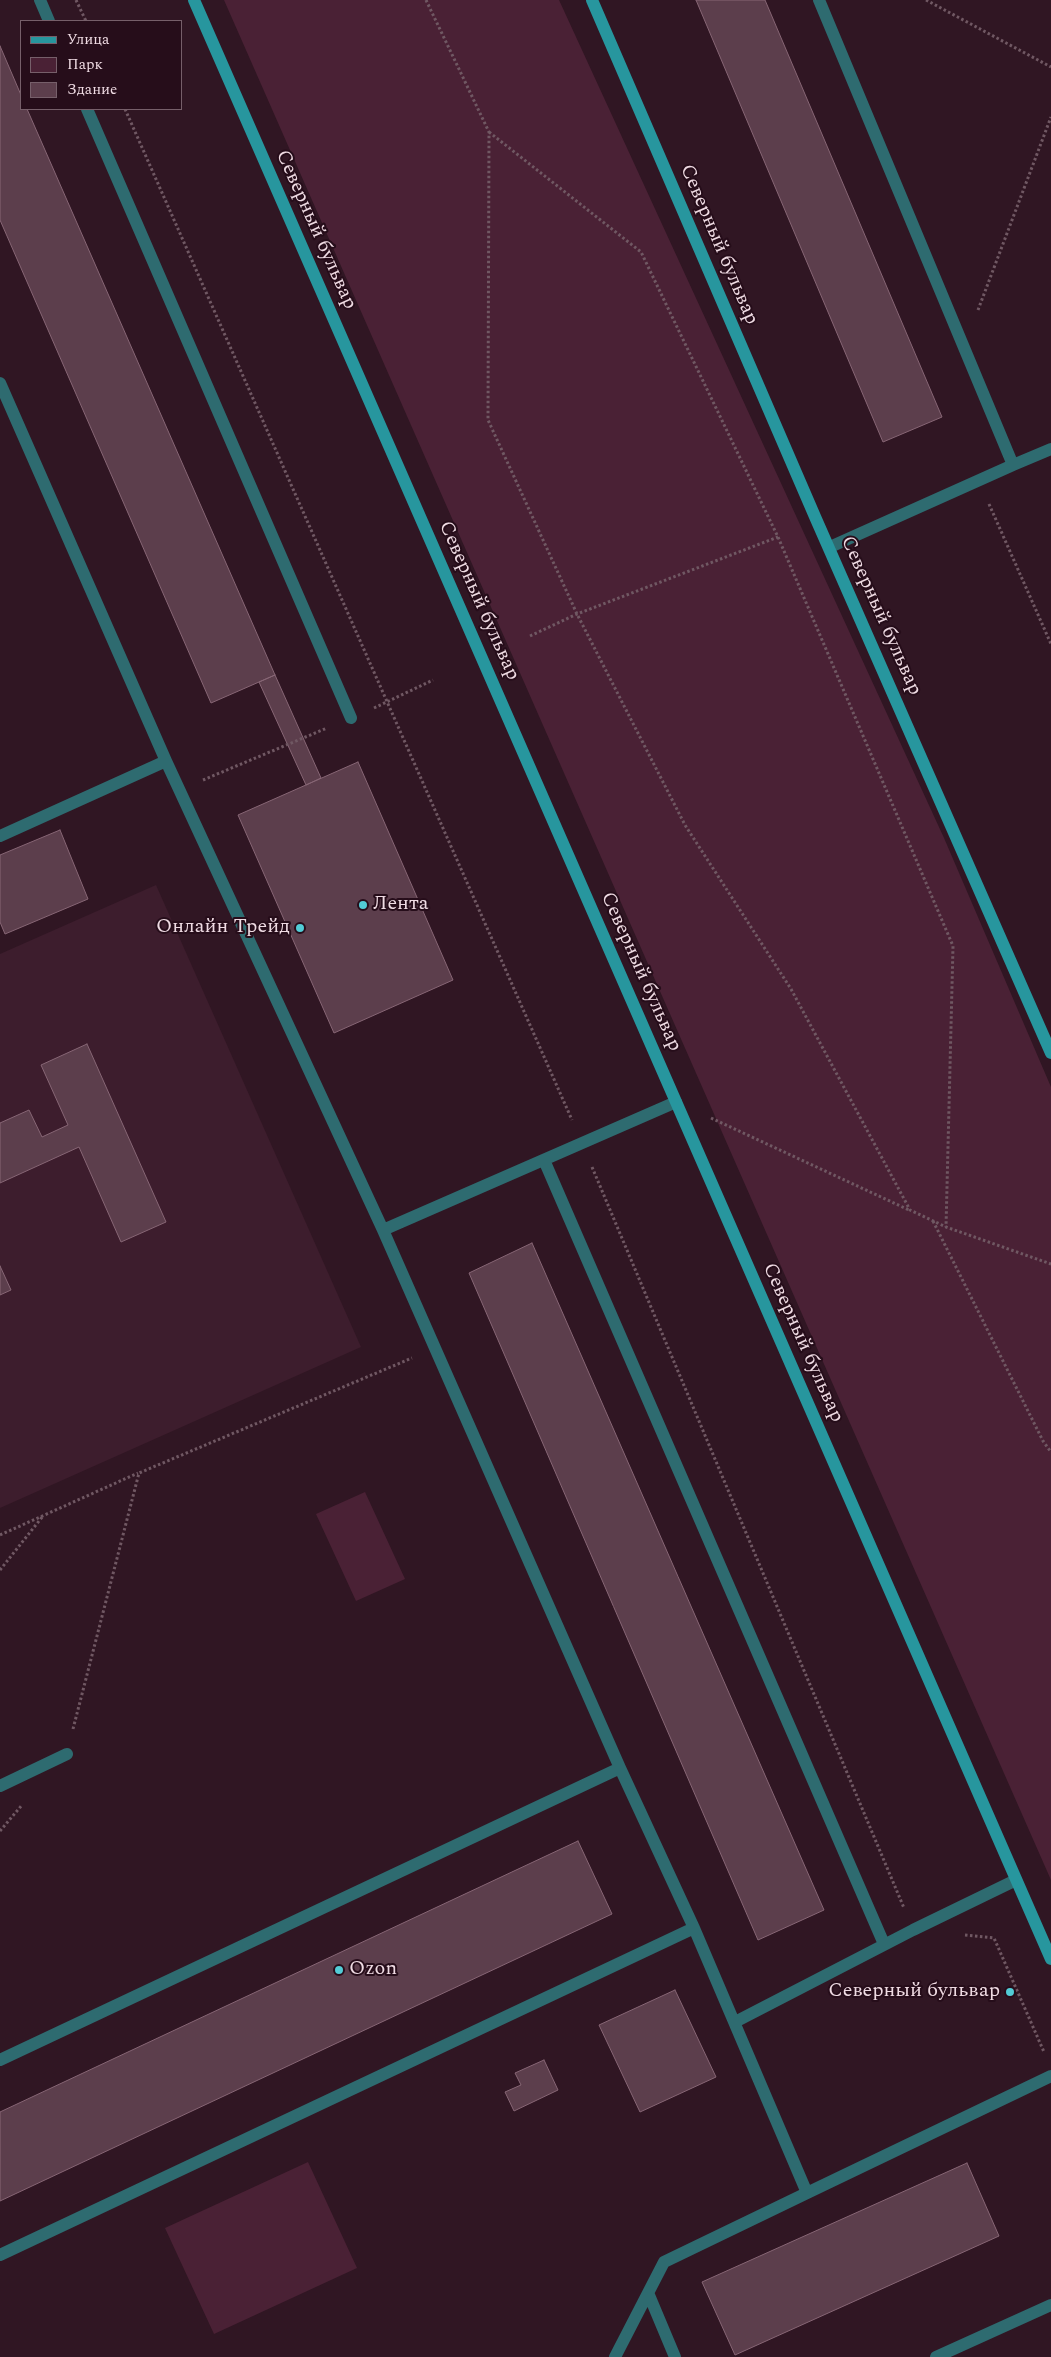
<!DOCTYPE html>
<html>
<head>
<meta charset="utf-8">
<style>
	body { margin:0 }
	#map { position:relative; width:1051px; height:2357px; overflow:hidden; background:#301623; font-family:Spectral,serif }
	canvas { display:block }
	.legend { position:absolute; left:20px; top:20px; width:162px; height:90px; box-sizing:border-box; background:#260d1a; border:1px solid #765f6a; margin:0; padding:6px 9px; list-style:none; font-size:15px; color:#efdbe3 }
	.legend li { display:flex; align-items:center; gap:10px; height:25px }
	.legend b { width:25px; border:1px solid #765f6a }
</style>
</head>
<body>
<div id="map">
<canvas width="1051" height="2357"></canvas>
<ul class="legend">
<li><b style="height:6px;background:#27969e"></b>Улица</li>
<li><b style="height:14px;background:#4a2135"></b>Парк</li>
<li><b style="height:14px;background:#5c3e4c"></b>Здание</li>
</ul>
</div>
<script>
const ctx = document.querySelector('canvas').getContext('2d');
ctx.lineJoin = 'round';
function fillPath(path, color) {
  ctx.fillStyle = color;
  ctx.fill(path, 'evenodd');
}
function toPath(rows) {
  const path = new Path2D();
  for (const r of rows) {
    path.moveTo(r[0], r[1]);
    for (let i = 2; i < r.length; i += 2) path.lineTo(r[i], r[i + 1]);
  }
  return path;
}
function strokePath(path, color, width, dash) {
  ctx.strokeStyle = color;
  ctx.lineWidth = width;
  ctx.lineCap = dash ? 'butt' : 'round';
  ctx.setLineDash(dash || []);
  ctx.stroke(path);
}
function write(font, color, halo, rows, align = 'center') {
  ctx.font = font + ' Spectral,serif';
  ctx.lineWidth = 4;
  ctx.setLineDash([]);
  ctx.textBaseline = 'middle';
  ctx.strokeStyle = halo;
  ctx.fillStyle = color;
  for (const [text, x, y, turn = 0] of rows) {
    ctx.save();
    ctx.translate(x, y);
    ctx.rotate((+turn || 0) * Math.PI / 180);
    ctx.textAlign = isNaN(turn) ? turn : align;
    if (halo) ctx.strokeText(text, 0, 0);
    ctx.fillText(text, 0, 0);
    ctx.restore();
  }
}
fillPath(toPath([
	[156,885,361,1347,0,1508,0,954]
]), '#3d1d2d');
fillPath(toPath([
	[224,0,559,0,944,838,1051,1087,1051,1880],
	[365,1492,405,1579,356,1601,316,1514],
	[308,2162,357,2268,214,2334,165,2228]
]), '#4a2135');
const building = toPath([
	[696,0,765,0,942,417,883,442,696,0],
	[0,46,21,95,21,109,27,109,275,675,211,703,0,220,0,46],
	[275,675,321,778,306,785,259,682,275,675],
	[358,762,453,980,334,1033,238,815,358,762],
	[60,830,88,899,5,934,0,922,0,855,60,830],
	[87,1044,166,1222,121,1242,79,1147,0,1183,0,1123,29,1110,42,1137,68,1125,41,1065,87,1044],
	[532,1243,824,1910,758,1940,469,1273,532,1243],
	[0,1266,11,1290,0,1295,0,1266],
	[578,1841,612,1914,0,2201,0,2112,578,1841],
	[675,1990,716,2077,640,2112,599,2025,675,1990],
	[544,2060,558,2090,514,2111,505,2092,521,2085,515,2073,544,2060],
	[967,2163,999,2236,735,2355,702,2282,967,2163]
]);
fillPath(building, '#5c3e4c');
strokePath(building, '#876675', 1);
strokePath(toPath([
	[76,0,86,21],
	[426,0,489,132,488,420,577,614,685,825,791,989,910,1210,946,1227,1051,1264],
	[926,0,1051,67],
	[125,109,572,1120],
	[489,132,641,252,778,537,953,946,946,1227],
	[978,310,1051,117],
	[989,504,1051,644],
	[530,636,577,614,778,537],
	[374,708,433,680],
	[203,780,327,728],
	[711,1118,909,1210],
	[592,1167,904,1908],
	[933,1221,1043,1441,1051,1452],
	[0,1535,138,1473],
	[0,1570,43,1516],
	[73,1729,139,1473,412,1358],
	[0,1831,22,1805],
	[965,1935,994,1938,1044,2052]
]), '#705863', 3, [2.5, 2.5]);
strokePath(toPath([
	[40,0,49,21],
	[819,0,1013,465,830,547],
	[87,109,351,718],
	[0,383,166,761,383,1230,620,1768,694,1928,0,2255],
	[1013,465,1051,449],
	[0,836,166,761],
	[544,1160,884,1944],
	[383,1230,676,1102],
	[0,1786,67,1754],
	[735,2022,913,1930,1016,1880],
	[0,2060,620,1768],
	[807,2193,1051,2076],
	[649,2295,675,2357],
	[615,2357,664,2262,807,2193,694,1928],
	[936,2357,1051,2305]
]), '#2e6b70', 12);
strokePath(toPath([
	[194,0,1051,1959],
	[592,0,816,519,1051,1053]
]), '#27969e', 12);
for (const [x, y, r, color] of [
	[363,905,5,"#52ccd6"],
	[300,928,5,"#52ccd6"],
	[339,1970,5,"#52ccd6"],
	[1010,1992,5,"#52ccd6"]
]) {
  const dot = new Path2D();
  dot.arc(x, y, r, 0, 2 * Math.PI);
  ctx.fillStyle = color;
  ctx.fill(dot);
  strokePath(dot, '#260d1a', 2);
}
write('20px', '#efdbe3', '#260d1a', [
	["Северный бульвар",315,230,66],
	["Северный бульвар",718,245,67],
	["Северный бульвар",478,601,66],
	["Северный бульвар",880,616,66],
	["Северный бульвар",640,972,66],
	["Северный бульвар",802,1343,66]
]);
write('20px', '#efdbe3', '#260d1a', [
	["Лента",373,905],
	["Онлайн Трейд",290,928,"right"],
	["Ozon",349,1970],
	["Северный бульвар",1000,1992,"right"]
], 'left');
</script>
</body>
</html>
